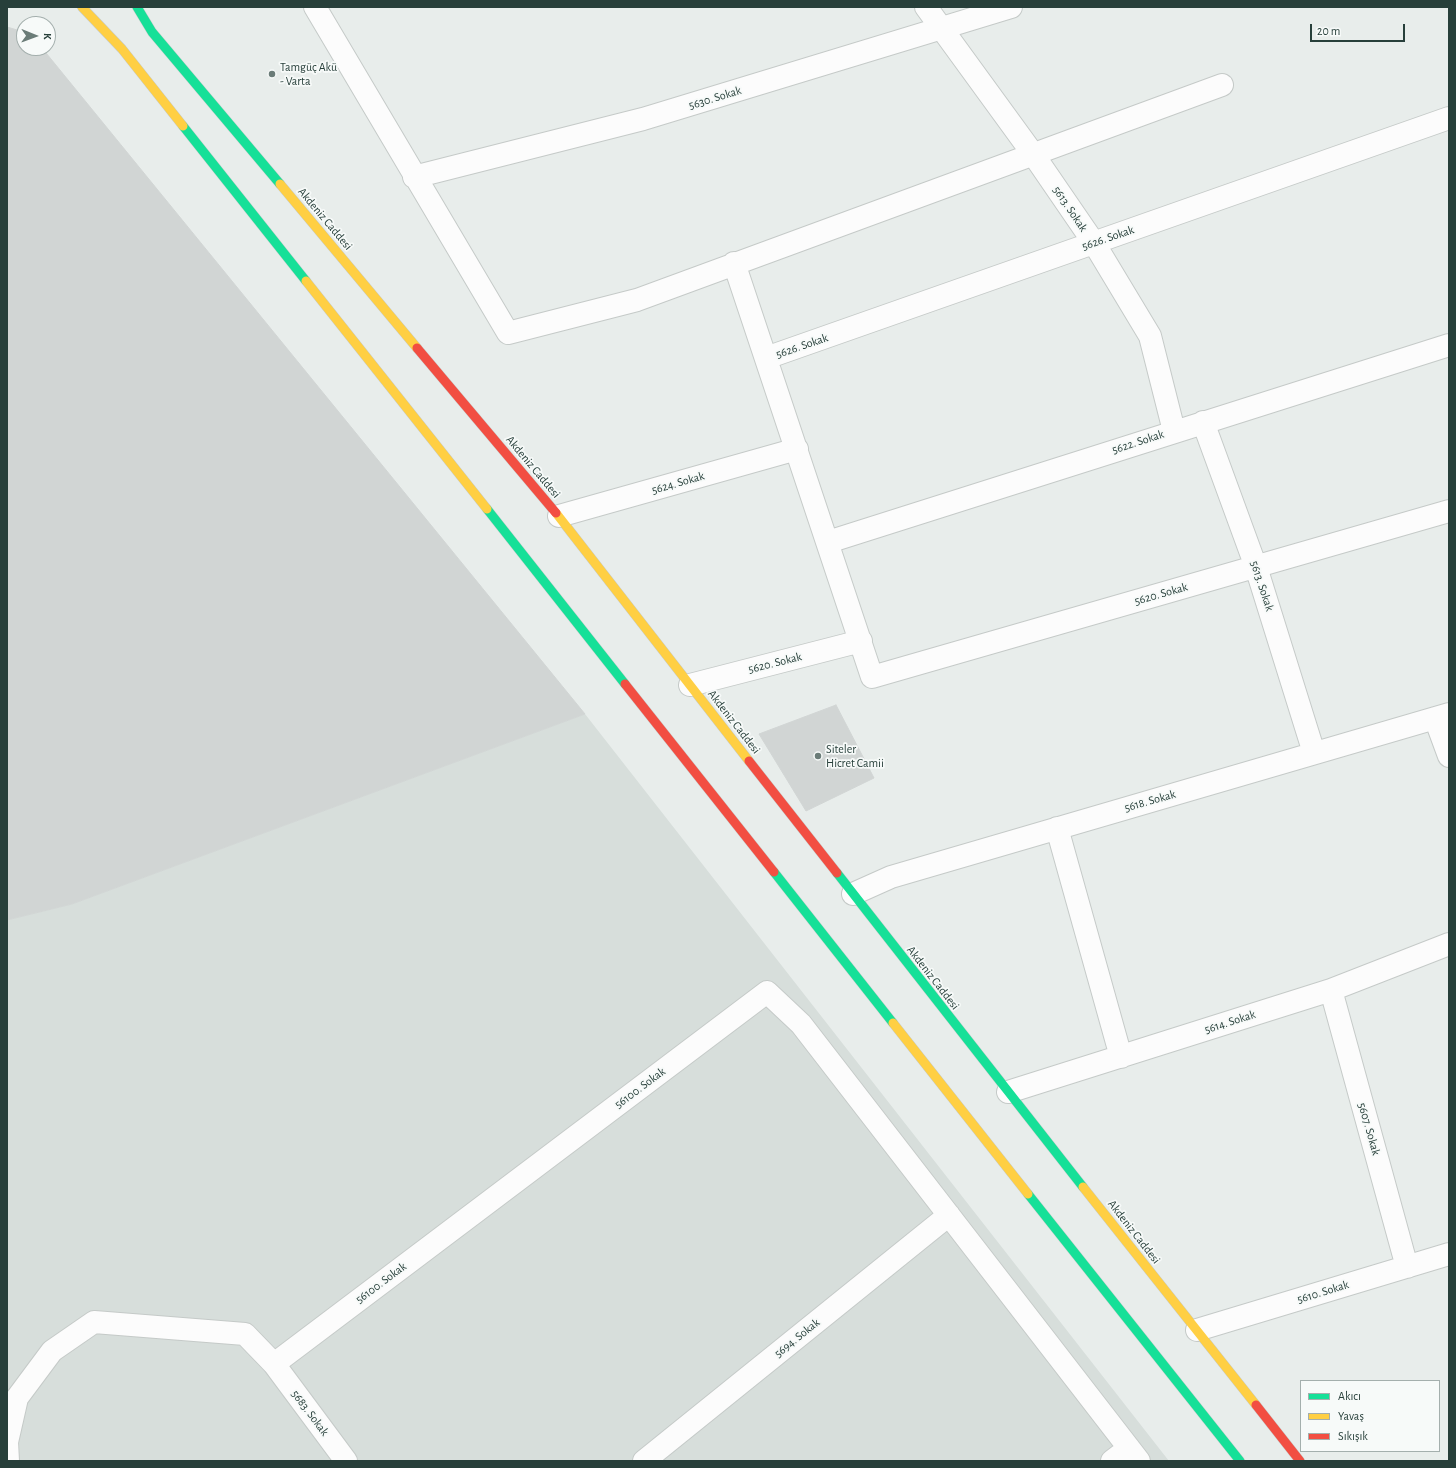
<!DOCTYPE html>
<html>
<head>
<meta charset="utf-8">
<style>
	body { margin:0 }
	#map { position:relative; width:1456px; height:1468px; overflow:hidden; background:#e8edeb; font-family:"Alegreya Sans",sans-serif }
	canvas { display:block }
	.frame { position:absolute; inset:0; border:8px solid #273f3a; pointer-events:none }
	.legend { position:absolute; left:1300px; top:1380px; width:140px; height:72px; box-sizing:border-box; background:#f7faf9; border:1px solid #a4afad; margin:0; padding:5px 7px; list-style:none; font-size:12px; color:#273f3a }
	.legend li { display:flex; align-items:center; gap:8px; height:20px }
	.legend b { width:20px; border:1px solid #a4afad }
	.north { position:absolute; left:16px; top:16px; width:40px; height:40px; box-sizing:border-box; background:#f7faf9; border:1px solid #a4afad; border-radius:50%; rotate:91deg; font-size:11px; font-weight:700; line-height:16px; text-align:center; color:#273f3a }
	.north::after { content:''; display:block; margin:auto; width:14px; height:18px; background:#6b7c78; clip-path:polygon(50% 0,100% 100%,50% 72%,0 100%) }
	.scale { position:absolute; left:1310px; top:24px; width:95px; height:18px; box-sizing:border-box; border:2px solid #273f3a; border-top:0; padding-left:5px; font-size:12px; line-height:14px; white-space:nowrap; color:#273f3a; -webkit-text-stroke:3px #f7faf9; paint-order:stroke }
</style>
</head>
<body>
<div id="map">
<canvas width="1456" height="1468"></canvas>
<div class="frame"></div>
<ul class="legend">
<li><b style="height:5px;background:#16e098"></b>Akıcı</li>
<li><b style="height:5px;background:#ffcf43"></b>Yavaş</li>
<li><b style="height:5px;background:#f24e42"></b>Sıkışık</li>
</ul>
<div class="north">K</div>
<div class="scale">20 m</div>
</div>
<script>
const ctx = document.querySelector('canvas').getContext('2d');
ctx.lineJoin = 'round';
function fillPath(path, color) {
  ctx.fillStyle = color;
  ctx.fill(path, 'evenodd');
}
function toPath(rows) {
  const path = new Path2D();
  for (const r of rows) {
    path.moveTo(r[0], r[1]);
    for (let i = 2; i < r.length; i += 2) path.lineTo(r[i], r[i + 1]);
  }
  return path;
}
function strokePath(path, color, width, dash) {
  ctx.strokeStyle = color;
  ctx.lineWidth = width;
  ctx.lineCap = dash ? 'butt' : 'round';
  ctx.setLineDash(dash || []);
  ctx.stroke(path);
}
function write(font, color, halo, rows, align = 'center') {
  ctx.font = font + ' "Alegreya Sans",sans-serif';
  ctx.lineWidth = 3.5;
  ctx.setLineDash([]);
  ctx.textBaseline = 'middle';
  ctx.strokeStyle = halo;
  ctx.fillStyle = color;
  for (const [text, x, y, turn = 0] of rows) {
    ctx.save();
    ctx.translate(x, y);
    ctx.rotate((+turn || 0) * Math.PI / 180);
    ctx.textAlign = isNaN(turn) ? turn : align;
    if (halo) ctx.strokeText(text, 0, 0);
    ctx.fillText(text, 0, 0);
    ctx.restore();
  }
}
fillPath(toPath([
	[585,714,1169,1461,7,1461,7,920,72,904]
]), '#d7dedb');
const building = toPath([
	[7,27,24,32,24,48,42,48,585,714,72,904,7,920,7,27],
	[836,705,874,778,806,811,759,734,836,705]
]);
fillPath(building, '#d1d5d4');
strokePath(building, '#d1d5d4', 1);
const street = toPath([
	[315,7,508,333,637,300,1222,85],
	[926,7,1033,154,1094,243,1150,336,1174,431],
	[414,177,643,119,1011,7],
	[734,263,872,677,1449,511],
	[766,358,1449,118],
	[1203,422,1256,567,1314,753],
	[559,516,797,449],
	[828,542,1449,345],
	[690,685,861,641],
	[1435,718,1449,756],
	[1057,828,1121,1057],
	[853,894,891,877,1449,714],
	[1331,990,1407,1267],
	[1008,1092,1331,990,1449,944],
	[1197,1330,1449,1254],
	[274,1364,767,992,801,1024,1139,1461],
	[8,1461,7,1442,17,1398,52,1351,94,1322,245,1334,274,1364,346,1461],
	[644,1461,949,1215],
	[1112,1461,1129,1448]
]);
const fast = toPath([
	[137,7,152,32,280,184],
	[183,126,306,281],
	[487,509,625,684],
	[774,872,893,1023],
	[837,873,1083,1187],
	[1028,1194,1240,1461]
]);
const slow = toPath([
	[82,7,122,49,183,126],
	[280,184,417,348],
	[306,281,487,509],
	[556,513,749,761],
	[893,1023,1028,1194],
	[1083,1187,1256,1405]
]);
const jam = toPath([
	[417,348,556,513],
	[625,684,774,872],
	[749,761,837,873],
	[1256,1405,1300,1461]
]);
strokePath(street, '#c5cac8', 24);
strokePath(fast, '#c5cbc9', 10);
strokePath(slow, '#c5cbc9', 10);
strokePath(jam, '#c5cbc9', 10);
strokePath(street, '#fcfcfc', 22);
strokePath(fast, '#16e098', 9);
strokePath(slow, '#ffcf43', 9);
strokePath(jam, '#f24e42', 9);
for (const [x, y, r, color] of [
	[272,74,4,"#6b7c78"],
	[818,756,4,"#6b7c78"]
]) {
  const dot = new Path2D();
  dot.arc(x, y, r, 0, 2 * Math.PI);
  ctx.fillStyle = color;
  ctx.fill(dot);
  strokePath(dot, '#f7faf9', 1.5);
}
write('12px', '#273f3a', '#f7faf9', [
	["Tamgüç Akü",280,67],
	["- Varta",280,81],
	["Siteler",826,749],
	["Hicret Camii",826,763]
], 'left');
write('12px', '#273f3a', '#f7faf9', [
	["5630. Sokak",715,98,-17],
	["5613. Sokak",1070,209,56],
	["Akdeniz Caddesi",325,219,50],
	["5626. Sokak",1108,238,-19],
	["5626. Sokak",802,346,-19],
	["5622. Sokak",1138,442,-18],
	["Akdeniz Caddesi",533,467,50],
	["5624. Sokak",678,483,-16],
	["5613. Sokak",1262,586,72],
	["5620. Sokak",1161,594,-16],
	["5620. Sokak",775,663,-14],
	["Akdeniz Caddesi",734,722,52],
	["5618. Sokak",1150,801,-16],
	["Akdeniz Caddesi",933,978,52],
	["5614. Sokak",1230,1022,-18],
	["56100. Sokak",640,1088,-37],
	["5607. Sokak",1369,1129,74],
	["Akdeniz Caddesi",1134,1232,52],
	["56100. Sokak",381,1283,-37],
	["5610. Sokak",1323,1292,-17],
	["5694. Sokak",797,1338,-39],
	["5683. Sokak",310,1413,53]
]);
</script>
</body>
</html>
